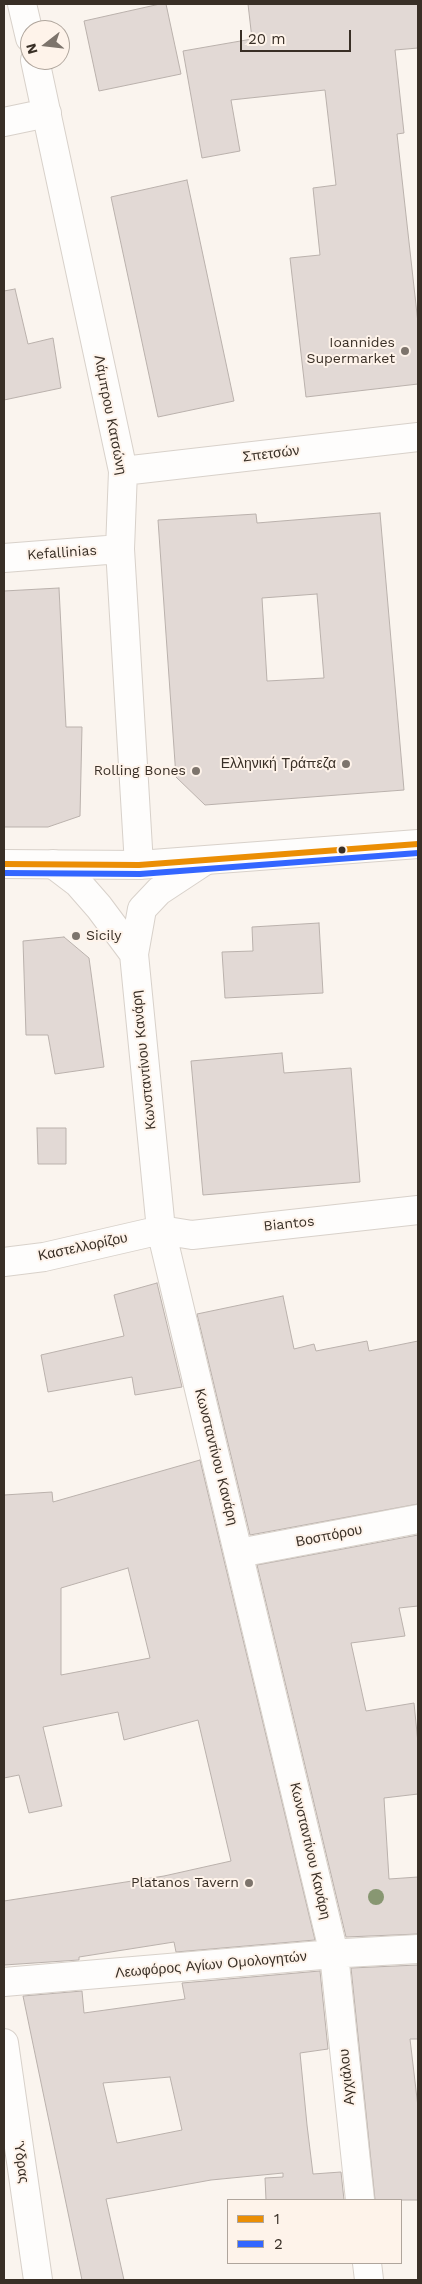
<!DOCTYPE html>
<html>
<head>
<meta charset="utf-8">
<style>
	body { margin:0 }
	#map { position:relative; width:422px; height:2284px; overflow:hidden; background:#faf4ee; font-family:"Work Sans",sans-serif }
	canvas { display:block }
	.frame { position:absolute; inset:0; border:5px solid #392f26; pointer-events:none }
	.legend { position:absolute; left:227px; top:2199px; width:175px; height:65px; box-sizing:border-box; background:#fef3ea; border:1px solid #afa59c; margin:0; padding:6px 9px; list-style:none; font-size:15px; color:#392f26 }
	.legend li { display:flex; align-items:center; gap:10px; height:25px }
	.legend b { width:25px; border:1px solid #afa59c }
	.north { position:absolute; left:20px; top:20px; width:50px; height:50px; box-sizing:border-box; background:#fef3ea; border:1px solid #afa59c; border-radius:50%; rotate:254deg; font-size:14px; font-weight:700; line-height:20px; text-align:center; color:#392f26 }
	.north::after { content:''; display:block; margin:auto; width:18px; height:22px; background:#7d746c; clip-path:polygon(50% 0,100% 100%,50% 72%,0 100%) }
	.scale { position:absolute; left:240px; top:30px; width:111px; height:22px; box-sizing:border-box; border:2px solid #392f26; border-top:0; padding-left:6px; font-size:15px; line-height:18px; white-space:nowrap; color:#392f26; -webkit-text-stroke:4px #fef3ea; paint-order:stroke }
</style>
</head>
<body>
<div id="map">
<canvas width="422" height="2284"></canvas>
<div class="frame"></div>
<ul class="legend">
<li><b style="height:6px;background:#eb8e04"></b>1</li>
<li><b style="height:6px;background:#36f"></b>2</li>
</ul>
<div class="north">N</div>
<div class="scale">20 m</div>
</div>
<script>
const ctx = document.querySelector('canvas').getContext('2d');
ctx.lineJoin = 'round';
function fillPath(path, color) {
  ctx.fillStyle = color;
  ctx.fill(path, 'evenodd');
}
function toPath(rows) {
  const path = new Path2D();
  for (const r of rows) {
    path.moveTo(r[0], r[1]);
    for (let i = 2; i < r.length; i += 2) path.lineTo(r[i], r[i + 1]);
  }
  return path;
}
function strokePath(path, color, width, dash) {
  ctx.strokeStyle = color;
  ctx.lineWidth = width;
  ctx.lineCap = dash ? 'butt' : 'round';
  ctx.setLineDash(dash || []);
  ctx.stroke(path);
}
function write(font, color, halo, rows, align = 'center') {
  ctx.font = font + ' "Work Sans",sans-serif';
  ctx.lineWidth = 4;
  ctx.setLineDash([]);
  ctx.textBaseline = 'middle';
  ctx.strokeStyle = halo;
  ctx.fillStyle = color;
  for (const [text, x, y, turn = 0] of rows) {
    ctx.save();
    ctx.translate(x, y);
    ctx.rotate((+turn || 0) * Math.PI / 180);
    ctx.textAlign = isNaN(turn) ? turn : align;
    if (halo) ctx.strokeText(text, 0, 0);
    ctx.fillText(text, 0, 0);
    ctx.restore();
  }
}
const building = toPath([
	[160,4,166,4,181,74,99,91,84,21,160,4],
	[248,4,418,4,418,48,395,50,404,133,397,134,418,323,418,384,306,397,290,258,320,255,313,188,336,185,325,90,231,100,240,151,202,158,183,51,252,39,248,4],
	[187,180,234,401,158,417,111,197,187,180],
	[15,289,28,344,53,338,61,388,4,400,4,291,15,289],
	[380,513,404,790,205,805,176,777,158,520,256,514,257,523,380,513],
	[317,594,324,678,267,681,262,598,317,594],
	[59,588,66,727,82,727,80,816,48,827,4,827,4,591,59,588],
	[319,923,323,993,225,998,222,952,253,951,252,927,319,923],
	[64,937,89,958,104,1067,55,1074,48,1035,26,1035,23,941,64,937],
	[282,1053,284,1073,351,1068,360,1182,203,1195,191,1061,282,1053],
	[37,1128,66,1128,66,1164,38,1164,37,1128],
	[157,1283,182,1387,135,1395,132,1377,48,1392,41,1355,124,1336,114,1295,157,1283],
	[283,1296,294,1349,314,1344,316,1351,367,1341,369,1351,418,1341,418,1504,250,1535,197,1314,283,1296],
	[200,1460,315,1940,176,1952,174,1942,79,1957,79,1960,4,1965,4,1901,164,1876,231,1861,198,1720,124,1740,118,1712,43,1727,62,1806,29,1813,19,1775,4,1778,4,1495,52,1492,53,1502,200,1460],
	[128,1568,150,1658,61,1675,61,1588,128,1568],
	[418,1535,418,1606,399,1608,405,1636,351,1643,366,1711,414,1703,418,1743,418,1794,384,1798,389,1879,418,1877,418,1934,346,1937,257,1565,418,1535],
	[418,1965,418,2039,410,2039,418,2107,418,2200,375,2200,351,1968,418,1965],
	[320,1971,328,2049,300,2053,307,2125,313,2174,341,2172,344,2200,266,2200,265,2178,283,2177,283,2173,211,2180,106,2199,124,2280,82,2280,23,1996,82,1991,84,2013,185,1999,182,1983,320,1971],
	[170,2077,182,2130,117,2143,103,2083,170,2077]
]);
fillPath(building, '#e2d9d5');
strokePath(building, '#bab1ac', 1);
const minor = toPath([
	[22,4,30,38],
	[35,60,123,471,120,549,139,865],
	[4,122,47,113],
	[123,471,418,437],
	[4,558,120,549],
	[203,862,159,891,142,909,134,954,161,1230,334,1954,360,2200],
	[53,864,78,883,99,907,134,954],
	[4,1262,44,1257,161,1230,192,1235,418,1210],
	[239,1553,418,1519],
	[4,1982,345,1953,418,1949],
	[4,2043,38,2280],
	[367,2263,369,2280]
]);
const secondary = toPath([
	[4,864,139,865,418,844]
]);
strokePath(minor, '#d8d1ca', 30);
strokePath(secondary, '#d8d1ca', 30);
strokePath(minor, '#fefdfc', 28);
strokePath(secondary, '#fefdfc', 28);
strokePath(toPath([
	[4,864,139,865,418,844]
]), '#eb8e04', 6);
strokePath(toPath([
	[4,873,140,874,418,853]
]), '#36f', 6);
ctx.fillStyle = '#889772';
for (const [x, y] of [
	[376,1897]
]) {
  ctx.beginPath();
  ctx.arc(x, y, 8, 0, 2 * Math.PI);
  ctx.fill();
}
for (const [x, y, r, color] of [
	[405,351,5,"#7d746c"],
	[346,764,5,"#7d746c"],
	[196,771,5,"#7d746c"],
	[342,850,4.5,"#392f26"],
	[76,936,5,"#7d746c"],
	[249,1883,5,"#7d746c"]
]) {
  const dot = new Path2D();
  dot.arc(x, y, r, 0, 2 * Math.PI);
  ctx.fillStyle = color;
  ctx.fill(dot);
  strokePath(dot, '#fef3ea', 2);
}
write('14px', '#392f26', '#fef3ea', [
	["Ioannides",395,343],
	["Supermarket",395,359],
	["Ελληνική Τράπεζα",336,764],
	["Rolling Bones",186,771],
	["Sicily",86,936,"left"],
	["Platanos Tavern",239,1883]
], 'right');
write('14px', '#392f26', '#fef3ea', [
	["Λάμπρου Κατσώνη",110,415,79],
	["Σπετσών",271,454,-7],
	["Kefallinias",62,553,-4],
	["Κωνσταντίνου Κανάρη",144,1060,-96],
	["Biantos",289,1224,-6],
	["Καστελλορίζου",83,1247,-12],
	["Κωνσταντίνου Κανάρη",216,1457,76],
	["Βοσπόρου",329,1536,-11],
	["Κωνσταντίνου Κανάρη",310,1851,77],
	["Λεωφόρος Αγίων Ομολογητών",211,1965,-5],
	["Αγχιάλου",347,2077,-96],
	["Ύδρας",21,2162,82]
]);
</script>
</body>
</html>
